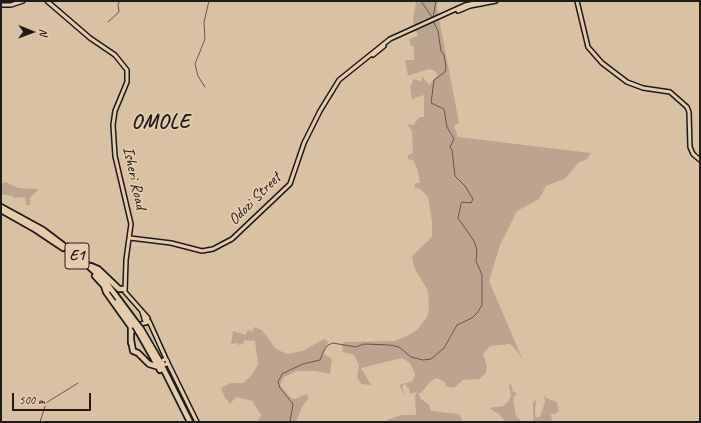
<!DOCTYPE html>
<html>
<head>
<meta charset="utf-8">
<style>
	body { margin:0 }
	#map { position:relative; width:701px; height:423px; overflow:hidden; background:#d9c2a4; font-family:Caveat,sans-serif }
	canvas { display:block }
	.frame { position:absolute; inset:0; border:2px solid #1c1c1c; pointer-events:none }
	.north { position:absolute; left:12px; top:12px; width:40px; height:40px; -webkit-text-stroke:3px #e5ccad; paint-order:stroke; rotate:91deg; font-size:11px; font-weight:700; line-height:16px; text-align:center; color:#1c1c1c }
	.north::after { content:''; display:block; margin:auto; width:14px; height:18px; background:#1c1c1c; clip-path:polygon(50% 0,100% 100%,50% 72%,0 100%) }
	.scale { position:absolute; left:12px; top:393px; width:79px; height:18px; box-sizing:border-box; border:2px solid #1c1c1c; border-top:0; padding-left:5px; font-size:12px; line-height:14px; white-space:nowrap; color:#1c1c1c; -webkit-text-stroke:3px #e5ccad; paint-order:stroke }
</style>
</head>
<body>
<div id="map">
<canvas width="701" height="423"></canvas>
<div class="frame"></div>
<div class="north">N</div>
<div class="scale">500 m</div>
</div>
<script>
const ctx = document.querySelector('canvas').getContext('2d');
ctx.lineJoin = 'round';
function fillPath(path, color) {
  ctx.fillStyle = color;
  ctx.fill(path, 'evenodd');
}
function toPath(rows) {
  const path = new Path2D();
  for (const r of rows) {
    if (r.length === 3) {
      path.moveTo(r[0] + r[2], r[1]);
      path.arc(r[0], r[1], r[2], 0, 2 * Math.PI);
      continue;
    }
    path.moveTo(r[0], r[1]);
    for (let i = 2; i < r.length; i += 2) path.lineTo(r[i], r[i + 1]);
  }
  return path;
}
function strokePath(path, color, width, dash) {
  ctx.strokeStyle = color;
  ctx.lineWidth = width;
  ctx.lineCap = dash ? 'butt' : 'round';
  ctx.setLineDash(dash || []);
  ctx.stroke(path);
}
function write(font, color, halo, rows, align = 'center') {
  ctx.font = font + ' Caveat,sans-serif';
  ctx.lineWidth = 3.5;
  ctx.setLineDash([]);
  ctx.textBaseline = 'middle';
  ctx.strokeStyle = halo;
  ctx.fillStyle = color;
  for (const [text, x, y, turn = 0] of rows) {
    ctx.save();
    ctx.translate(x, y);
    ctx.rotate((+turn || 0) * Math.PI / 180);
    ctx.textAlign = isNaN(turn) ? turn : align;
    if (halo) ctx.strokeText(text, 0, 0);
    ctx.fillText(text, 0, 0);
    ctx.restore();
  }
}
fillPath(toPath([
	[416,1,438,1,437,8,459,123,454,126,458,137,591,153,586,160,579,162,566,178,546,186,539,199,517,211,500,245,489,281,525,365,518,352,510,344,490,346,483,354,487,366,486,373,479,379,463,380,454,388,446,386,445,382,436,378,430,382,421,393,418,393,421,399,429,405,431,411,459,414,463,422,382,422,401,415,416,415,415,396,417,392,410,394,409,389,405,384,402,386,405,396,399,385,413,381,415,374,410,363,402,358,361,368,371,385,361,384,357,377,359,365,354,355,343,352,342,345,344,342,395,341,409,335,418,329,427,317,429,309,428,291,414,267,412,256,432,237,432,222,428,197,420,189,415,188,415,183,420,183,418,171,413,160,408,159,408,155,413,153,412,131,407,124,413,125,420,117,424,117,424,95,412,99,410,86,412,85,413,79,421,81,422,76,429,85,438,75,435,71,429,69,408,76,405,60,414,60,414,47,411,46,409,39,418,36,413,21],
	[6,182,18,188,37,189,38,191,30,197,30,205,26,205,25,197,13,198,13,196,1,194,1,184],
	[254,327,262,330,276,349,287,354,302,351,322,340,325,339,328,342,324,354,332,359,330,374,316,371,297,371,284,377,280,385,291,398,295,399,306,394,309,398,302,407,296,422,257,422,261,415,252,401,236,397,230,404,225,398,221,388,231,383,243,383,251,376,258,365,255,341,244,340,244,343,238,345,237,343,231,344,233,331,245,335,248,330,253,332],
	[511,384,513,392,517,393,513,398,516,416,522,422,505,422,500,415,489,408,503,406,508,402,511,396,509,385],
	[544,394,546,398,557,402,559,413,563,414,557,412,556,414,551,414,552,422,533,422,533,402,536,400,535,413,536,417,540,417,545,402]
]), '#baa68e');
strokePath(toPath([
	[421,1,432,17],
	[433,18,436,1],
	[108,22,119,12,118,4,120,1],
	[205,87,198,76,195,64,205,39,204,22,209,1],
	[40,422,46,403,78,383],
	[290,422,293,404,280,388,278,382,282,374,290,370,303,364,320,360,324,350,328,345,333,343,356,347,364,344,390,345,399,347,411,357,423,360,431,359,444,348,457,325,472,318,478,312,482,305,482,275,476,261,477,250,474,241,458,218,461,204,462,202,471,203,473,199,465,186,455,176,452,150,450,147,454,139,447,127,444,109,431,103,434,80,445,72,446,67,444,55,441,51,438,31,433,21]
]), '#62594f', 1);
const secondary = toPath([
	[47,1,90,38,115,55,127,70,127,82,115,111,113,125,115,156,131,224,126,260,125,292,148,318],
	[577,1,588,47,602,63,627,82,643,88,670,92,687,107,689,112,690,147,693,154,700,160],
	[1,5,11,5,23,1],
	[458,11,470,6,496,1],
	[373,55,384,46],
	[130,238,171,243,202,251,213,249,232,239,290,184,304,143,320,111,339,80,390,39,465,5,480,2,482,4],
	[142,312,144,318],
	[149,321,167,361],
	[131,333,141,324,148,322,147,317,144,319,146,323],
	[165,362,2.5],
	[168,363,197,422]
]);
const motorway = toPath([
	[1,207,43,230,81,259,105,281,137,324],
	[1,210,33,228,63,248],
	[91,266,98,269,119,289,123,289],
	[95,276,108,290],
	[104,286,106,292,131,327,131,343],
	[117,302,135,326],
	[141,329,159,360,190,422],
	[138,331,160,370],
	[131,340,133,351,138,353,149,364,159,367]
]);
strokePath(secondary, '#1c1c1c', 6);
strokePath(motorway, '#1c1c1c', 8);
strokePath(secondary, '#e5ccad', 3);
strokePath(motorway, '#e5ccad', 4.5);
const motorwayBridge = toPath([
	[137,324,141,329],
	[135,326,138,331]
]);
strokePath(motorwayBridge, '#1c1c1c', 8, []);
strokePath(motorwayBridge, '#e5ccad', 4.5);
for (const [x, y, w] of [
	[77,256,24]
]) {
  const box = new Path2D();
  box.roundRect(x - w / 2, y - 13, w, 26, 3);
  ctx.fillStyle = '#e5ccad';
  ctx.fill(box);
  strokePath(box, '#1c1c1c', 1);
}
write('bold 15px', '#1c1c1c', null, [
	["E1",77,256]
]);
write('16px', '#1c1c1c', '#e5ccad', [
	["Isheri Road",134,178,78],
	["Odozi Street",255,199,-45]
]);
ctx.letterSpacing = '1px';
write('bold 20px', '#1c1c1c', '#e5ccad', [
	["OMOLE",161,123]
]);
ctx.letterSpacing = '0px';
</script>
</body>
</html>
